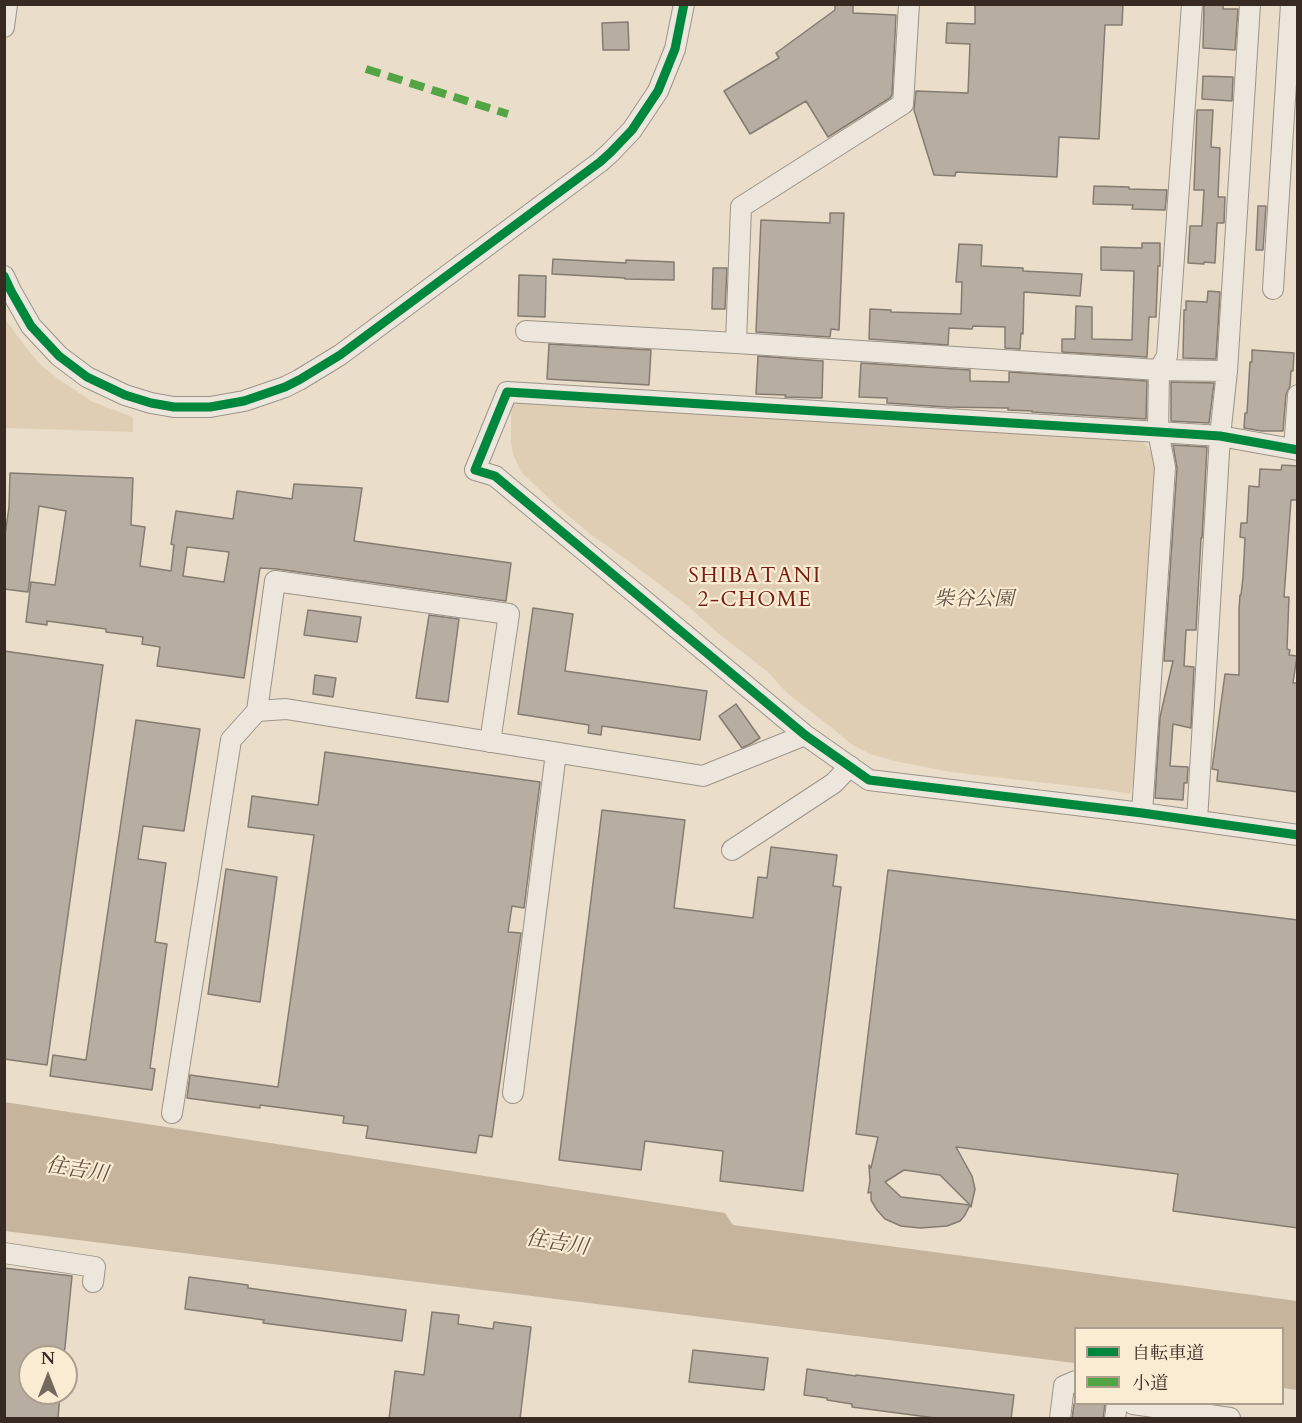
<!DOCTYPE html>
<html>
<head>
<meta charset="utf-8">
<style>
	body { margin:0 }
	#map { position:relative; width:1302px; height:1423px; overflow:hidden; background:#eaddca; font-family:Cardo,"Noto Serif JP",serif }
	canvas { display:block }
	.frame { position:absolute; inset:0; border:6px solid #362a23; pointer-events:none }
	.legend { position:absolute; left:1074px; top:1327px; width:210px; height:78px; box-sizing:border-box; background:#faebd3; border:2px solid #ac9e8d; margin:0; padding:8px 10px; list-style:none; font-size:18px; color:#362a23 }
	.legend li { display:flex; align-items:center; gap:12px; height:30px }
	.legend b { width:30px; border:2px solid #ac9e8d }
	.north { position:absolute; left:18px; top:1345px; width:60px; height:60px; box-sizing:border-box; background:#faebd3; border:2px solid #ac9e8d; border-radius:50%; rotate:0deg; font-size:16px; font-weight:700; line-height:24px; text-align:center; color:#362a23 }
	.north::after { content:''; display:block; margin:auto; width:21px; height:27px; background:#75695d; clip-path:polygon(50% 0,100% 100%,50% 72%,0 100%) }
</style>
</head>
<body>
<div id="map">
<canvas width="1302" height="1423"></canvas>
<div class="frame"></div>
<ul class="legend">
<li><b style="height:8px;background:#00873e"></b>自転車道</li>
<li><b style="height:8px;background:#53a442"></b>小道</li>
</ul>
<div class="north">N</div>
</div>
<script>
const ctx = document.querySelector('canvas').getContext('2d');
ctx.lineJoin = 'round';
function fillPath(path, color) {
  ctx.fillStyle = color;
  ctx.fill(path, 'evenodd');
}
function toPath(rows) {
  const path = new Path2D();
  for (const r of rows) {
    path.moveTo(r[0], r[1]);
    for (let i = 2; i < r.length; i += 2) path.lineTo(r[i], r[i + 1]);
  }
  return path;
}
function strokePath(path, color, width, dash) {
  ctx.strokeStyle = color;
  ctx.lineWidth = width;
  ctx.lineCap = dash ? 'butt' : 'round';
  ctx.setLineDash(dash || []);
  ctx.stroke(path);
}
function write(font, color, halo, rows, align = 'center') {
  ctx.font = font + ' Cardo,"Noto Serif JP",serif';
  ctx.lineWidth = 4.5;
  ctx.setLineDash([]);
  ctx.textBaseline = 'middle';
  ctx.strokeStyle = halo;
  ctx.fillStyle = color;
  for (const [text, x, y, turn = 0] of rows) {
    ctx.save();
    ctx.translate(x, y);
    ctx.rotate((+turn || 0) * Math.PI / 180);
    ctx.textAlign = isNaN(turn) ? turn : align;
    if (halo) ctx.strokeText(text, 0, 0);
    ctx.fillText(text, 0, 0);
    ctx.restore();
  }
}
fillPath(toPath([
	[5,319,27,349,41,365,58,379,93,402,133,417,133,432,5,428],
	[511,398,532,404,895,422,1138,437,1156,456,1157,484,1137,753,1134,780,1130,794,1107,790,951,772,894,761,870,754,851,744,831,727,788,694,767,671,719,634,683,602,627,560,590,534,557,506,521,472,513,454,511,442]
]), '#e0ceb4');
fillPath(toPath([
	[4,1102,725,1213,733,1225,1297,1301,1297,1390,1283,1388,1282,1328,1076,1328,1075,1363,5,1231]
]), '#c6b49c');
const building = toPath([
	[835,4,853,4,853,13,896,15,892,95,890,98,828,137,806,101,750,134,724,91,779,58,776,53,835,10,835,4],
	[975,4,1123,4,1122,25,1105,25,1099,139,1059,137,1057,177,956,172,955,176,934,175,914,110,916,91,968,93,970,44,946,43,947,23,975,24,975,4],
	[1204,4,1223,4,1223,9,1238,9,1235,50,1203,48,1204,4],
	[628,22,629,50,603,50,602,23,628,22],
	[1203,76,1233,77,1232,101,1202,99,1203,76],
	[1197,110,1213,110,1211,147,1220,148,1218,197,1225,197,1224,223,1217,223,1215,263,1204,262,1204,264,1188,263,1190,226,1202,226,1204,190,1194,190,1197,110],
	[1094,186,1129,187,1129,189,1167,190,1165,210,1132,209,1133,205,1093,204,1094,186],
	[1258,206,1266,206,1263,250,1256,250,1258,206],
	[830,213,844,213,839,330,831,329,830,337,756,332,761,220,830,223,830,213],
	[1142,243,1160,243,1160,266,1158,266,1156,317,1149,317,1147,357,1062,352,1062,339,1075,339,1076,306,1092,307,1092,339,1132,340,1134,271,1101,270,1101,247,1142,248,1142,243],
	[959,244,982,245,981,266,1023,268,1023,271,1082,274,1080,296,1024,292,1023,334,1021,333,1020,349,1005,348,1005,327,973,326,972,329,949,328,948,345,869,339,870,309,891,310,891,312,961,314,962,282,956,282,959,244],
	[553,259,626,263,626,260,674,262,674,280,625,279,625,278,552,274,553,259],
	[713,268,727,268,725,309,712,309,713,268],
	[519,275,546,276,545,317,518,316,519,275],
	[1208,291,1220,292,1216,359,1183,358,1184,310,1186,310,1186,301,1207,302,1208,291],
	[549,344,651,350,649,385,547,379,549,344],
	[1252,350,1294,353,1293,371,1291,371,1290,386,1286,394,1283,431,1262,431,1244,428,1245,413,1247,413,1250,362,1252,362,1252,350],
	[758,356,823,361,822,398,785,397,786,395,756,394,758,356],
	[861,363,970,370,970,381,1009,382,1009,372,1147,381,1146,419,1032,412,1032,411,1008,410,1008,408,946,407,887,403,887,398,859,397,861,363],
	[1171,382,1214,383,1209,423,1171,421,1171,382],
	[1173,445,1207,447,1202,538,1201,538,1196,630,1186,630,1184,666,1194,667,1191,728,1173,724,1170,766,1188,767,1187,783,1184,783,1183,800,1155,798,1160,717,1173,661,1164,661,1177,468,1173,445],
	[1282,465,1298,466,1297,500,1291,500,1284,597,1289,597,1287,649,1290,650,1289,655,1297,656,1293,683,1298,683,1298,792,1217,781,1218,770,1212,769,1225,674,1239,675,1239,610,1240,595,1241,595,1243,577,1245,538,1240,537,1241,523,1247,523,1249,486,1259,487,1260,469,1281,470,1282,465],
	[10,473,133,478,131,525,145,527,140,566,171,571,174,545,171,544,176,511,233,519,237,491,292,499,294,484,362,488,354,541,511,563,506,601,277,569,260,568,244,678,157,666,160,647,142,644,143,637,106,632,106,629,47,621,47,625,26,622,31,582,55,585,66,511,39,506,28,592,4,589,4,542,9,507,10,473],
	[187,547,229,552,224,582,183,576,187,547],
	[533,608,573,614,565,671,707,691,700,740,602,726,601,735,588,733,589,725,518,714,533,608],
	[308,610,361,617,357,642,304,635,308,610],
	[429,615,459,619,448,702,416,698,429,615],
	[4,651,103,665,47,1065,4,1059,4,651],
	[315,675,336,678,333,697,313,694,315,675],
	[736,704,760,738,752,743,742,748,719,716,736,704],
	[136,720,200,729,184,831,143,826,138,859,166,863,155,942,167,944,150,1068,155,1069,152,1090,50,1076,53,1055,86,1060,136,720],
	[325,752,540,782,524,908,512,906,508,932,521,933,492,1137,479,1135,476,1153,366,1138,368,1126,343,1123,344,1116,260,1105,260,1108,187,1098,190,1075,278,1087,314,835,248,827,252,796,318,805,325,752],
	[602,810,685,820,674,908,753,918,758,877,767,878,771,847,837,855,833,886,841,887,803,1191,720,1181,723,1151,645,1141,641,1170,559,1160,602,810],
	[226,869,277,877,260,1002,208,994,226,869],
	[888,870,1298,920,1298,1228,1173,1211,1178,1174,956,1147,972,1176,975,1189,971,1207,970,1205,965,1215,960,1221,947,1226,920,1228,901,1226,885,1219,877,1210,871,1200,871,1192,868,1193,870,1181,869,1165,871,1168,878,1137,856,1134,888,870],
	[904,1170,940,1175,970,1205,901,1197,885,1182,904,1170],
	[4,1268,72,1276,64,1357,30,1357,30,1393,60,1393,58,1419,4,1419,4,1268],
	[189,1277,248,1285,248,1288,406,1310,402,1341,263,1323,264,1320,185,1309,189,1277],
	[432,1312,459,1315,458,1324,493,1329,494,1322,531,1327,520,1419,389,1419,395,1371,424,1375,432,1312],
	[693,1350,768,1358,764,1390,689,1382,693,1350],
	[807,1369,856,1376,856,1375,1014,1395,1011,1419,943,1419,852,1407,852,1404,827,1400,827,1398,804,1395,807,1369],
	[1074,1404,1105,1404,1103,1419,1072,1419,1074,1404]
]);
fillPath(building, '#b7aea1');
strokePath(building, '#847c71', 1.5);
const minor = toPath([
	[909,4,903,104,741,207,736,343,1159,370,1227,371],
	[4,27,7,4],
	[4,276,11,291,31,326,59,356,87,377,125,395,151,403,174,407,210,407,244,401,285,387,299,380,340,355,600,162,611,152,632,130,658,91,675,49,684,4],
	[1273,289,1291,4],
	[526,331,736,343],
	[1294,449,1298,395],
	[1298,450,1220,436,1158,432,507,392,475,470,495,476,805,735,869,780,1142,813,1298,835],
	[257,711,275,581,509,614,490,742],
	[1142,813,1165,467,1158,432,1159,370,1167,356,1192,4],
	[1197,821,1220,436,1227,371,1250,4],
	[732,850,834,783,850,766],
	[513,1093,556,753],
	[172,1113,231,740,257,711,286,709,703,776,805,735],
	[4,1253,95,1267,93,1282],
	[1133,1404,1230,1418],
	[1060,1418,1064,1386,1076,1381],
	[1115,1418,1117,1404]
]);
strokePath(minor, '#9c9488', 22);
strokePath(minor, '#ede6dd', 20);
strokePath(toPath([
	[366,69,508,114]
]), '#53a442', 8, [15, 8]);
strokePath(toPath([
	[4,276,11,291,31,326,59,356,87,377,125,395,151,403,174,407,210,407,244,401,285,387,299,380,340,355,600,162,611,152,632,130,658,91,675,49,684,4],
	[1298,450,1220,436,1158,432,507,392,475,470,495,476,805,735,869,780,1142,813,1298,835]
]), '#00873e', 9);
write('italic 20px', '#5e5043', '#faebd3', [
	["柴谷公園",974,600]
]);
ctx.letterSpacing = '1.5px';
write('21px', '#7a1f14', '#faebd3', [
	["SHIBATANI",755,577],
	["2-CHOME",755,601]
]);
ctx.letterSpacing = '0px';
write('italic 21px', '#5c4e41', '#faebd3', [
	["住吉川",77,1171,9],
	["住吉川",557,1244,9]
]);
</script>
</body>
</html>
